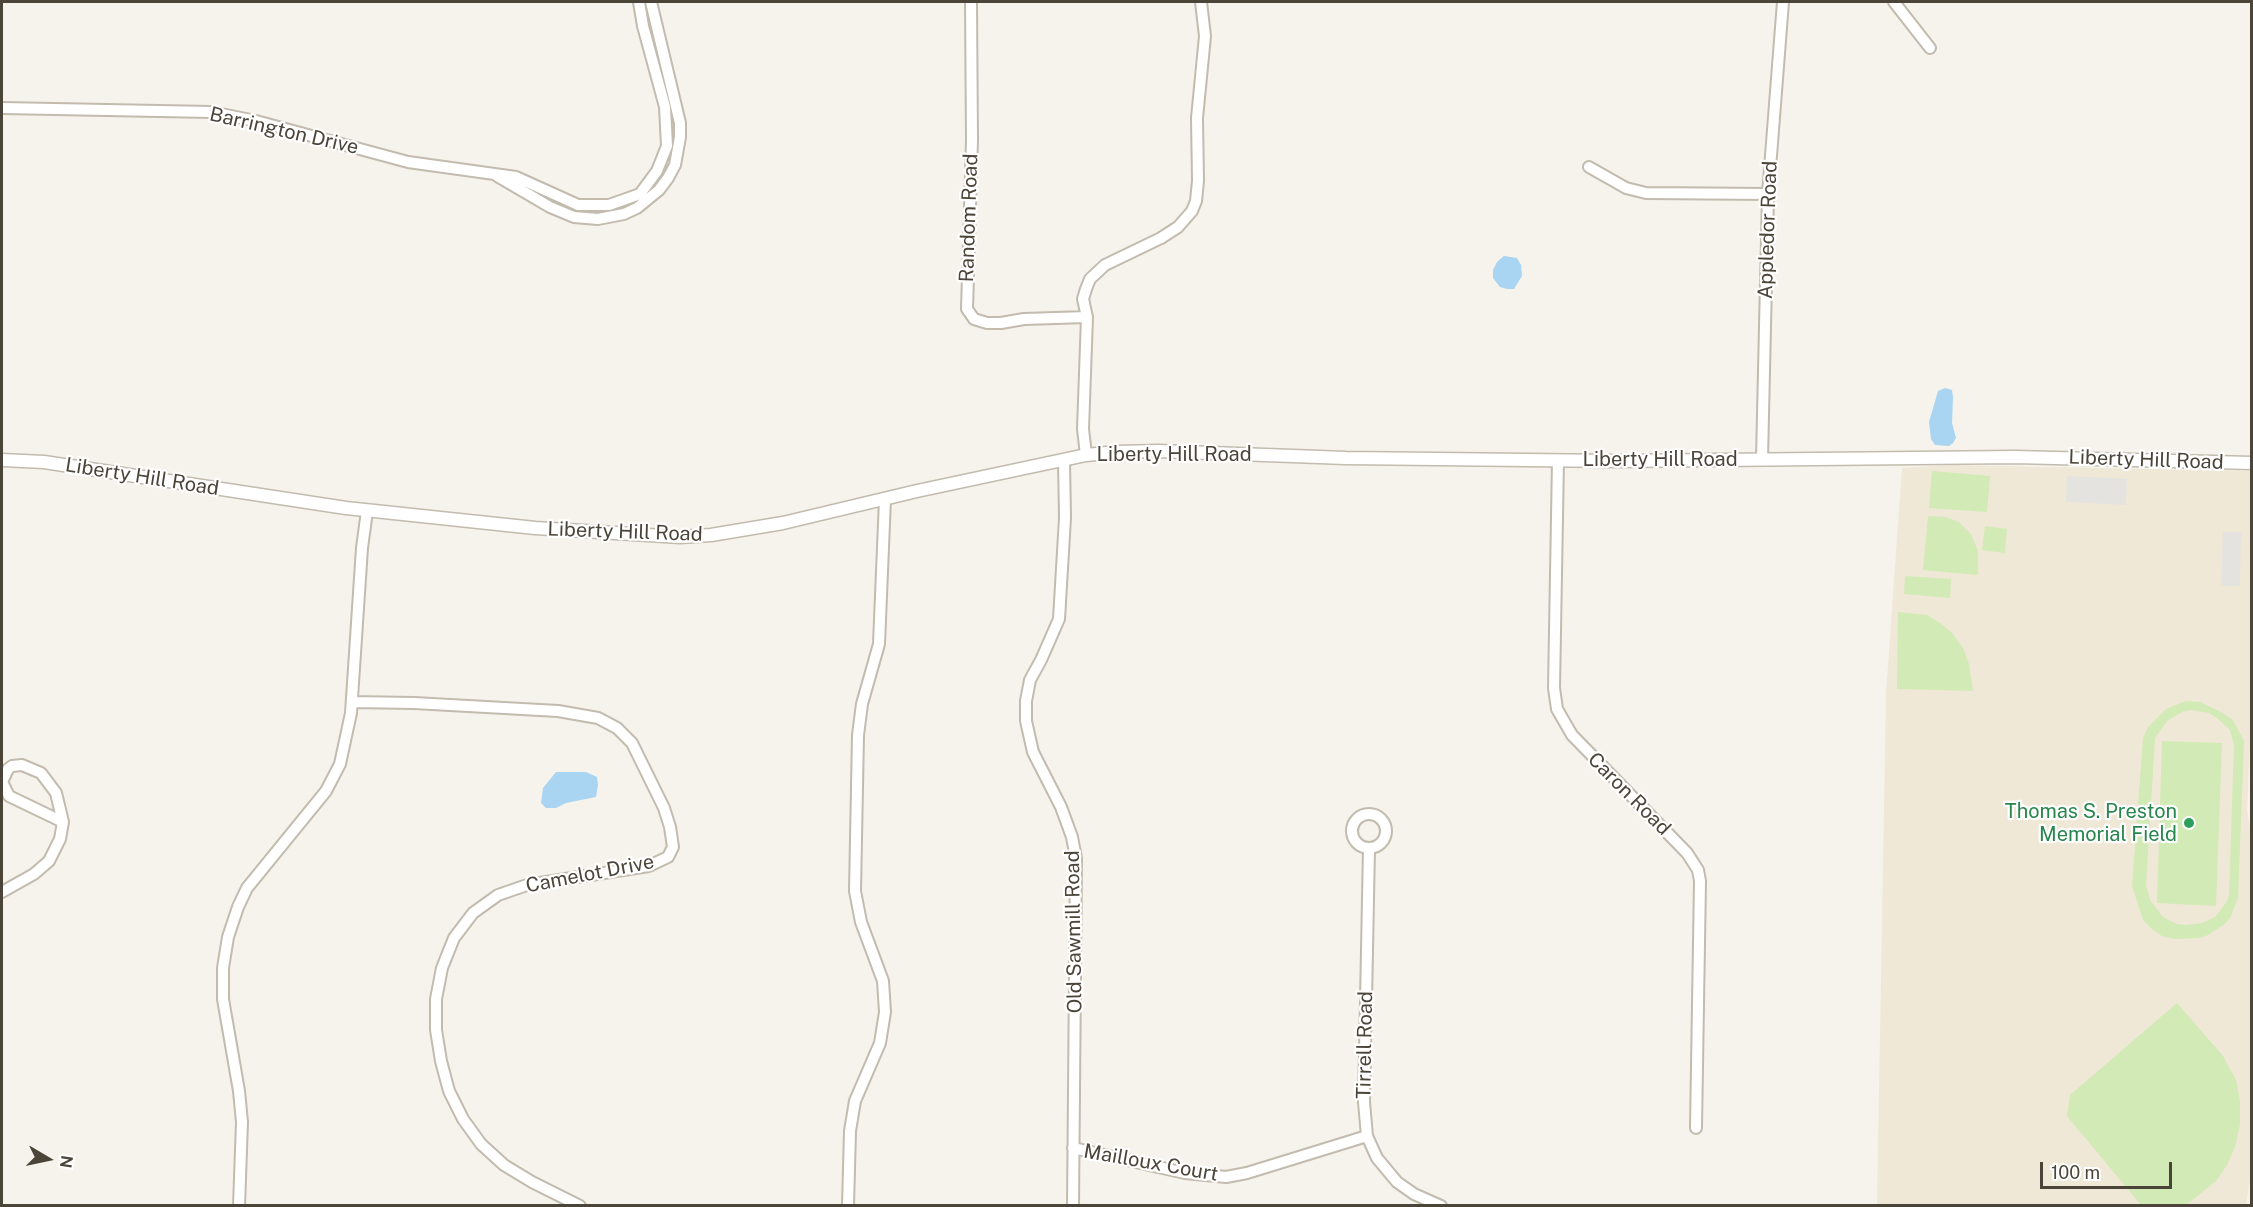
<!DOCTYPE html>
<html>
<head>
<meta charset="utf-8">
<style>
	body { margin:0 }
	#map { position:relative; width:2253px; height:1207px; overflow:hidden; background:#f6f3ec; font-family:"Public Sans",sans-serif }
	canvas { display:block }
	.frame { position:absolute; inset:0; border:3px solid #4b4439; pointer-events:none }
	.north { position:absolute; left:18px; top:1129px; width:60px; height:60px; -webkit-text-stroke:4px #fff; paint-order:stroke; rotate:99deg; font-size:16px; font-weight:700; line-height:24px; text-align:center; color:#4b4439 }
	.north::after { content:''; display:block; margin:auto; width:21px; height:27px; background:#4b4439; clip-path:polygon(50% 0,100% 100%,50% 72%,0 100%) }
	.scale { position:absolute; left:2040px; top:1162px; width:132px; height:27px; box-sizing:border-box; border:3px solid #4b4439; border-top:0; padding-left:8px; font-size:18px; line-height:21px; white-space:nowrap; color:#4b4439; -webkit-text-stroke:4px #fff; paint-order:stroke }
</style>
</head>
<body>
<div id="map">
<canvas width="2253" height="1207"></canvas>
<div class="frame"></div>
<div class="north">N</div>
<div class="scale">100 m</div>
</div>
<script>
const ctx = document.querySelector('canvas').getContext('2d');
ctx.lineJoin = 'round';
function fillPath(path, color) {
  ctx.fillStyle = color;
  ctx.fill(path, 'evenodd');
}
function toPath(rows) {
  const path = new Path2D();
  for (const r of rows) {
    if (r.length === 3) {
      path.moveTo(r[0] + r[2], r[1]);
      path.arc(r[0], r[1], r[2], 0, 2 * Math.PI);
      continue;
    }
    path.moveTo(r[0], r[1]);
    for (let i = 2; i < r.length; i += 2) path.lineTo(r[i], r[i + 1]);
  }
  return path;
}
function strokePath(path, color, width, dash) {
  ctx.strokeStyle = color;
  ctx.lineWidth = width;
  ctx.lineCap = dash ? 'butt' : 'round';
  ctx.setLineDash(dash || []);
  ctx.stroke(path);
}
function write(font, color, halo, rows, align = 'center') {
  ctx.font = font + ' "Public Sans",sans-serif';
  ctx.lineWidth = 4.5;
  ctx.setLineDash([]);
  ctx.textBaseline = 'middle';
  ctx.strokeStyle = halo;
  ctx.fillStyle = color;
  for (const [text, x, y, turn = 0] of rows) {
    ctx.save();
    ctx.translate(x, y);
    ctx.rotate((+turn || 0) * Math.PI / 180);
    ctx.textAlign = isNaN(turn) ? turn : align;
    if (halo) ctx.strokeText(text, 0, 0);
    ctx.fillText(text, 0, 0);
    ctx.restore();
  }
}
fillPath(toPath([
	[1953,465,2251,471,2252,696,2247,810,2252,840,2252,1169,2246,1205,1877,1206,1886,694,1902,468]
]), '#efe8d6');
fillPath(toPath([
	[1932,471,1990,476,1987,512,1929,508],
	[1928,516,1946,517,1959,522,1971,534,1978,551,1978,575,1923,570],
	[1985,526,2007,529,2005,553,1982,550],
	[1905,576,1951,579,1950,598,1904,594],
	[1898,612,1927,615,1940,623,1952,633,1963,648,1969,664,1973,691,1897,689],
	[2186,701,2200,702,2223,713,2233,720,2244,741,2238,898,2231,916,2226,923,2208,935,2199,938,2175,939,2162,936,2152,929,2143,920,2132,886,2143,738,2148,727,2166,709],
	[2191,710,2209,713,2217,718,2230,730,2234,745,2229,896,2226,903,2215,917,2202,923,2186,925,2177,924,2163,917,2150,900,2146,885,2155,738,2167,721,2182,712],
	[2162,741,2222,743,2216,906,2157,903],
	[2177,1003,2223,1056,2236,1080,2240,1101,2240,1124,2235,1147,2227,1165,2216,1181,2186,1205,2141,1205,2067,1116,2070,1095]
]), '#d2eab5');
fillPath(toPath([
	[2067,476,2127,479,2126,505,2066,502],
	[2223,532,2241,532,2240,586,2221,586]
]), '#e5e3e0');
fillPath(toPath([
	[1504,256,1517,258,1521,265,1522,276,1514,289,1507,289,1500,287,1493,278,1493,270,1497,262],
	[1945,388,1952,390,1953,397,1952,423,1956,438,1953,443,1949,446,1935,445,1931,439,1929,422,1938,391],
	[556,772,586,772,597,777,598,785,596,797,566,803,556,808,546,808,541,803,543,788]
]), '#a9d4f2');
const minor = toPath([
	[971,2,972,140,967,309,974,319,987,323,1001,323,1024,319,1087,317],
	[1894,2,1930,48],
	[2,108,211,112,256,121,408,162,516,177,578,205,609,205,640,194,657,171,667,146,665,107,643,26,639,2],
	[1589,167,1626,188,1646,193,1768,194],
	[497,176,550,207,574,217,598,219,624,214,637,208,659,190,668,178,675,165,680,137,680,123,651,2],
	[1086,455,1083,429,1087,317,1083,299,1086,289,1090,279,1105,265,1161,238,1178,227,1192,211,1196,201,1198,181,1197,118,1205,36,1201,2],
	[1762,459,1768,194,1783,2],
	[1064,460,1065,518,1059,619,1041,660,1030,680,1026,701,1026,721,1033,752,1061,807,1072,837,1076,858,1073,1206],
	[1558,460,1554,688,1557,709,1572,735,1687,853,1698,870,1700,881,1696,1128],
	[352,702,414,703,558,711,598,718,617,728,632,743,664,808,670,827,673,847,668,857,649,866,527,885,498,895,473,913,454,938,442,968,436,999,436,1030,441,1061,449,1091,463,1119,481,1144,504,1165,532,1182,580,1206],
	[1369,831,17],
	[1369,848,1364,1102,1367,1136,1377,1158,1397,1182,1414,1194,1441,1206],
	[2,892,34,874,49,861,60,839,63,822,56,793,41,773,22,765,12,766,8,769,2,782,9,796,63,822],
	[1073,1148,1185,1173,1226,1177,1247,1173,1367,1136],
	[239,1206,242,1122,239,1091,223,999,223,968,228,937,238,907,247,888,326,791,340,764,351,713,362,548,367,511],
	[848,1206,850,1131,855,1101,880,1043,885,1012,883,981,861,922,855,891,858,735,862,704,879,644,885,499]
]);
const tertiary = toPath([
	[2,460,44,462,346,508,535,528,680,537,711,535,783,523,917,491,1086,455,1117,452,1158,451,1346,458,1617,461,2015,457,2252,463]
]);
strokePath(minor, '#c2bbae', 14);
strokePath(tertiary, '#c2bbae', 15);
strokePath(minor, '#fff', 10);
strokePath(tertiary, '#fff', 12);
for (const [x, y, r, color] of [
	[2189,823,6,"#2e9e5b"]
]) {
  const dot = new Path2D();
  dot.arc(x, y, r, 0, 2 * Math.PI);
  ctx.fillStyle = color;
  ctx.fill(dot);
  strokePath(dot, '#fff', 2);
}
write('20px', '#4b4439', '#fff', [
	["Barrington Drive",284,131,13],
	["Random Road",969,218,-88],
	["Appledor Road",1768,230,-88],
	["Liberty Hill Road",1174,455],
	["Liberty Hill Road",1660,460],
	["Liberty Hill Road",2146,460,2],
	["Liberty Hill Road",142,477,9],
	["Liberty Hill Road",625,532,2],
	["Caron Road",1629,794,45],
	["Camelot Drive",590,874,-11],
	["Old Sawmill Road",1074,932,-91],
	["Tirrell Road",1365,1045,-89],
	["Mailloux Court",1151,1163,10]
]);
write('20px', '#27864d', '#fff', [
	["Thomas S. Preston",2177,812],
	["Memorial Field",2177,835]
], 'right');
</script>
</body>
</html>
